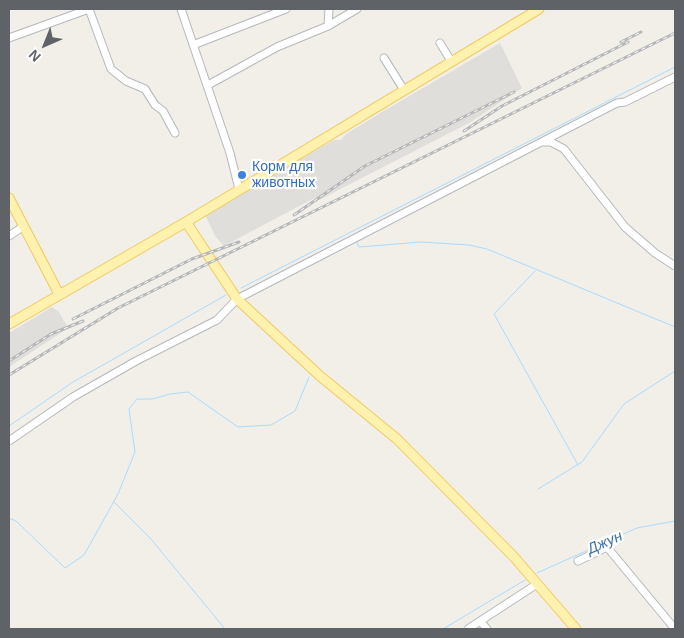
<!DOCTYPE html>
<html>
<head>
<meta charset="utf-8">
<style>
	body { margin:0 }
	#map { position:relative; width:684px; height:638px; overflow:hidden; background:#f1efe8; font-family:Arial,sans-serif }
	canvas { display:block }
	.frame { position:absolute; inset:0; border:10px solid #5f6368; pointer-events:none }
	.north { position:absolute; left:20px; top:20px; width:50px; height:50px; -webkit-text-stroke:4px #fff; paint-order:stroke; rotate:224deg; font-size:14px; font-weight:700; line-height:20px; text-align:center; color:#5f6368 }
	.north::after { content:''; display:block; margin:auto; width:18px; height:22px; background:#5f6368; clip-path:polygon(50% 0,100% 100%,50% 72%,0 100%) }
</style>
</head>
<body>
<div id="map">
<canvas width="684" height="638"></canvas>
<div class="frame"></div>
<div class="north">N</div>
</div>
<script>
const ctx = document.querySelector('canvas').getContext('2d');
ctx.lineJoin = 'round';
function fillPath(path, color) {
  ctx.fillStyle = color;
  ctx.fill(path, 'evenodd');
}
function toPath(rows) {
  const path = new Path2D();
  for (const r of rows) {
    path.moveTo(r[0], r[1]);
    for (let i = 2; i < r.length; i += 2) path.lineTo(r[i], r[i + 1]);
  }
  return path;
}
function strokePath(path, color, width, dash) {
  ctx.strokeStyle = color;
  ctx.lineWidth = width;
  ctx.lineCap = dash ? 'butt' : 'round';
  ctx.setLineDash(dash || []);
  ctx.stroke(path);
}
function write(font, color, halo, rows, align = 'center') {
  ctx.font = font + ' Arial,sans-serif';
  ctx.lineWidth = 4.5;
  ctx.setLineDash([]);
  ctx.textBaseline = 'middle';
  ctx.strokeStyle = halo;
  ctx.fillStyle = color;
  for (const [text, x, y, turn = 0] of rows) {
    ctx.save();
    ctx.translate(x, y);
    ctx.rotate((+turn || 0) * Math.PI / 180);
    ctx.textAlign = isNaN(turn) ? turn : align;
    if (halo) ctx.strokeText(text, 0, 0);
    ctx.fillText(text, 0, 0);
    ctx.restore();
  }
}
fillPath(toPath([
	[500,43,522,88,469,123,319,200,316,197,224,246,215,236,205,215,334,140,341,140,346,134,382,112],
	[52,307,59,312,68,328,9,367,9,333]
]), '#e0deda');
strokePath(toPath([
	[356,240,359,247,421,242,469,245,487,249,675,327],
	[535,271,494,314,578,465],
	[241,288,675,67],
	[9,426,73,382,226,295],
	[538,489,582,462,624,404,675,371],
	[114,502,151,539,225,629],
	[9,518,16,521,65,568,84,555,118,494,135,452,129,409,137,399,153,399,170,394,188,392,238,427,271,425,295,411,309,377],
	[537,573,637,528,675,521],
	[443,629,525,580]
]), '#aadaff', 1);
const minor = toPath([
	[89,9,111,69,126,81,145,89,155,105,163,111,175,133],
	[181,9,230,153,239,189],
	[328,26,329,9],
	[9,38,89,9],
	[440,43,451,61],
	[193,45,286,9],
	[384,58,404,90],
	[208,85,277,47,328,26,357,9],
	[544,142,551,142,564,149,625,227,655,253,675,266],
	[9,236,24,226],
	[9,441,73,397,136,361,217,320,237,299,617,103,625,102,675,77],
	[578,561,607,547,675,629],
	[480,621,487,629],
	[468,629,537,584]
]);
const major = toPath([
	[9,198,59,294],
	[186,222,237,299,320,376,397,439,514,557,576,629],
	[9,324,186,222,539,9]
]);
strokePath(minor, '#b5b8bc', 9);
strokePath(major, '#f2c960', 11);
strokePath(minor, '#fff', 7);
strokePath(major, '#fff2af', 9);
const rail = toPath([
	[621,42,641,32],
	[464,131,502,106,628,42],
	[294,215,365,166,514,92],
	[73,319,192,259,239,242],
	[9,361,51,334,83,321],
	[9,375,118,308,675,33]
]);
strokePath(rail, '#b6b7b8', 3);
strokePath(rail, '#fff', 1, [4]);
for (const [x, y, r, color] of [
	[242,175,5,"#3f7fe0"]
]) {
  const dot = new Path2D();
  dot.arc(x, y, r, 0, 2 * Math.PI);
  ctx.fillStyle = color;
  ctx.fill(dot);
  strokePath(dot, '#fff', 2);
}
write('14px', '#366cbe', '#fff', [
	["Корм для",252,167],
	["животных",252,183]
], 'left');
write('italic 15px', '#4174aa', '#fff', [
	["Джун",605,543,-24]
]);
</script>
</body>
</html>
